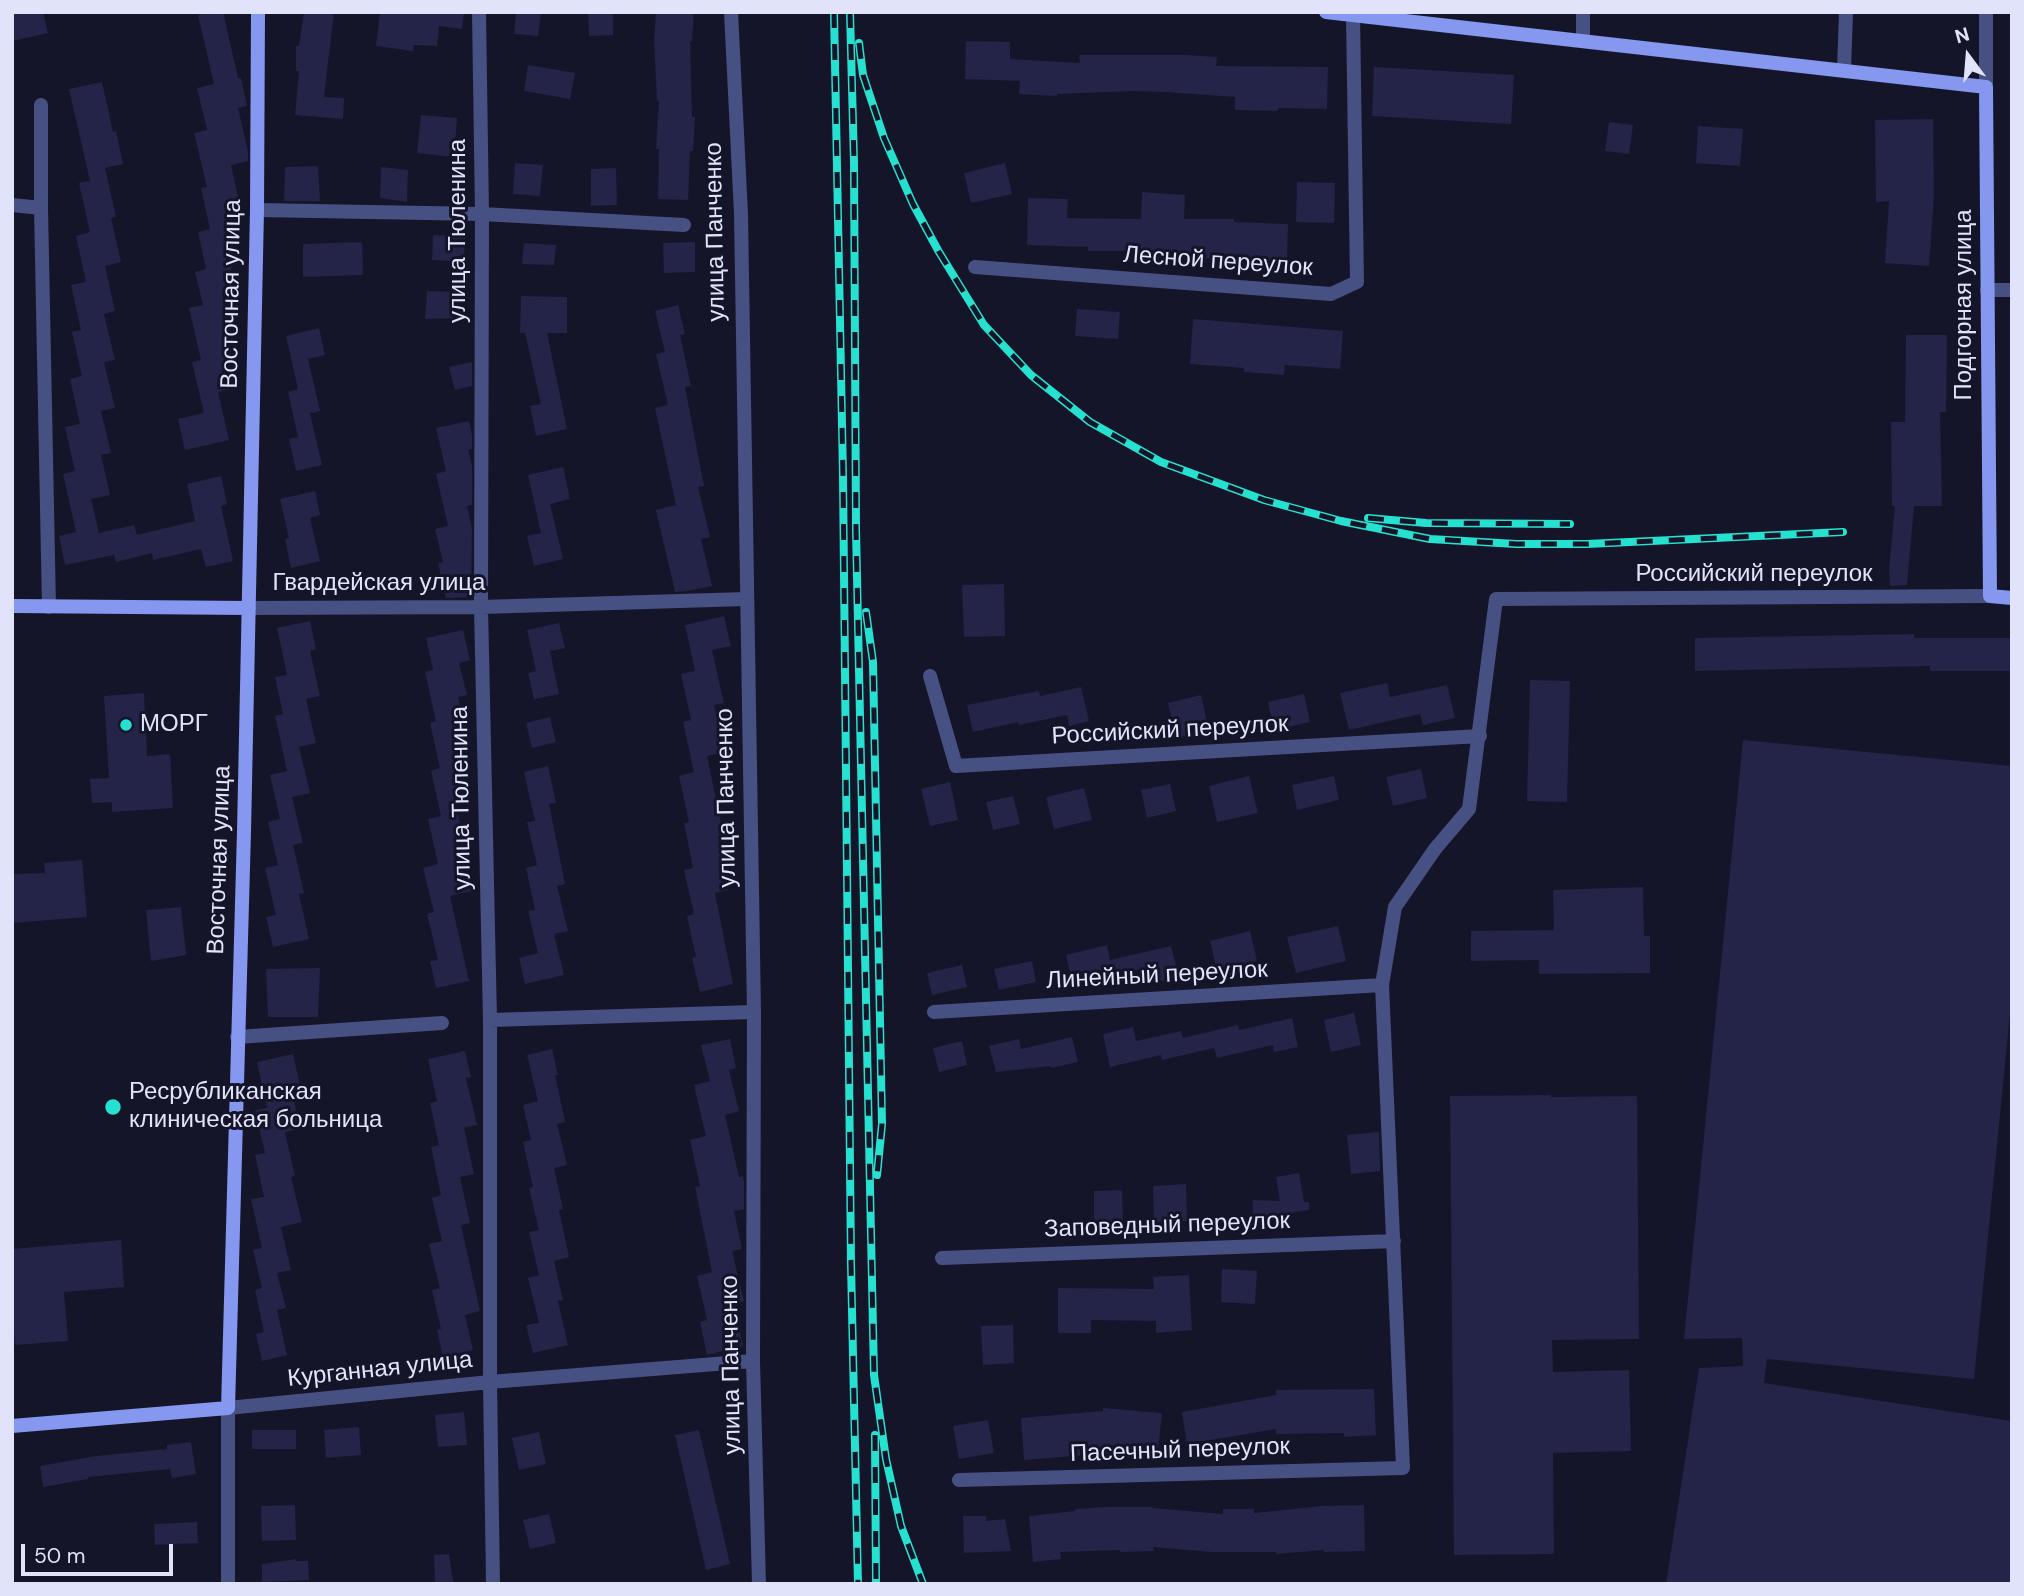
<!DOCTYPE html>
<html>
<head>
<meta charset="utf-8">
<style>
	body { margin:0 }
	#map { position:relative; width:2024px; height:1596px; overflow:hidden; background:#151529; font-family:"DM Sans",sans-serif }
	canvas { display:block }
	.frame { position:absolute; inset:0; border:14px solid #e1e3fb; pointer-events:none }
	.north { position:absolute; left:1933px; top:21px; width:70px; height:70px; -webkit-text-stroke:5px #151529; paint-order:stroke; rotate:344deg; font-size:19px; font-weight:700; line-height:28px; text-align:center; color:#e1e3fb }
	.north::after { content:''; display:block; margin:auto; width:24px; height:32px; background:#e1e3fb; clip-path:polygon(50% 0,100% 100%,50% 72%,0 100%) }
	.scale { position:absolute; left:21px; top:1544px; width:152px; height:32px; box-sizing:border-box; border:4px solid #e1e3fb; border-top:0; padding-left:9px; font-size:21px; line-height:24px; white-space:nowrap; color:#e1e3fb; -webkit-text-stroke:5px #151529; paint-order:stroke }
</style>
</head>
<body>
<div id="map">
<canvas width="2024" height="1596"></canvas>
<div class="frame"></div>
<div class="north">N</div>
<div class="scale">50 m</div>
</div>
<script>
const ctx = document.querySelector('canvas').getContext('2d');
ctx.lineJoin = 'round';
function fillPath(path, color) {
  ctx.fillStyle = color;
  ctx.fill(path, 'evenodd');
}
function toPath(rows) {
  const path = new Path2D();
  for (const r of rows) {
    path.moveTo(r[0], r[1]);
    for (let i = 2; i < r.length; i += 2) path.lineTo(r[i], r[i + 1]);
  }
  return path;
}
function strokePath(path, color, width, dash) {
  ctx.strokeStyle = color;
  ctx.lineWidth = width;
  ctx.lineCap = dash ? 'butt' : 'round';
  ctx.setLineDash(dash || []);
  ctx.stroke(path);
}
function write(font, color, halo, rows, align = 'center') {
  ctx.font = font + ' "DM Sans",sans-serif';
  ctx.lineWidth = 6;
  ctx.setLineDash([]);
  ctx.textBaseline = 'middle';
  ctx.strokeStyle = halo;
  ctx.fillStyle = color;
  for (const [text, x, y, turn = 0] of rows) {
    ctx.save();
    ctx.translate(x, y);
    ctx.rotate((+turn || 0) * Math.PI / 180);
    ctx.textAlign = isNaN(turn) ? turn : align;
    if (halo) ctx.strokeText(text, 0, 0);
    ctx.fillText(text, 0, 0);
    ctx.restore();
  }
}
fillPath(toPath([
	[12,12,43,12,48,33,12,41],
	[211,12,223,12,238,78,241,78,247,106,238,108,248,151,248,161,231,165,242,214,231,217,239,253,228,256,236,290,222,293,232,334,223,335,235,388,218,392,229,440,185,450,178,419,204,413,192,362,201,360,189,308,203,305,195,272,206,269,198,232,210,229,201,188,207,187,194,133,207,130,197,88,214,84,198,15],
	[304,12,334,12,324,97,344,98,343,119,295,115,299,71,296,71,296,46,299,46],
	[380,12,464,12,462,29,439,26,437,46,414,45,413,51,376,46],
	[516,12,541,12,538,36,514,34],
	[588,12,613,12,613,35,589,36],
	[656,12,694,12,692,41,690,41,692,117,695,117,693,151,690,151,688,200,658,199,659,149,656,149,659,101,657,101,654,40],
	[966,41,1010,42,1010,59,1080,63,1079,55,1187,55,1217,57,1216,66,1328,67,1327,109,1278,108,1278,111,1235,110,1235,97,1166,92,1131,91,1057,94,1057,96,1019,94,1020,81,965,79],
	[528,65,575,73,570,99,524,91],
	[1374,67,1514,75,1511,124,1372,116],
	[102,82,113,132,116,131,123,164,105,168,116,217,111,218,121,262,105,266,115,311,104,314,115,360,104,362,115,408,101,411,111,453,101,455,110,495,91,499,99,533,134,525,137,535,195,521,187,484,221,476,227,504,221,506,233,561,206,567,201,549,153,560,152,553,116,562,114,555,65,565,59,536,76,532,63,474,75,471,65,427,80,424,70,379,82,376,72,332,81,330,71,285,86,282,76,236,90,232,79,183,90,181,69,89],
	[421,115,457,118,454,157,417,153],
	[1933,119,1934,196,1929,266,1885,263,1889,201,1876,202,1875,120],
	[1609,122,1633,125,1629,154,1605,151],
	[1698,126,1743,129,1740,166,1696,163],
	[515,163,543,165,540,196,513,194],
	[1005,163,1012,194,971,203,964,173],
	[318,166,320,201,284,201,285,167],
	[381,167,408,170,407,202,380,198],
	[616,168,617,205,591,206,591,169],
	[1297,182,1335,183,1334,223,1296,222],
	[1142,192,1185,195,1184,219,1234,219,1234,222,1288,224,1287,261,1254,259,1182,258,1181,260,1138,258,1139,251,1088,251,1088,247,1027,245,1028,198,1068,199,1067,218,1141,219],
	[433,235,465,236,464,262,432,260],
	[362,242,363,275,303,277,303,244],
	[695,242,695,272,664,273,663,243],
	[524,243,556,245,554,265,522,264],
	[427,291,461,292,463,318,425,319],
	[521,296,567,297,567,333,547,333,567,429,536,436,530,406,541,404,525,333,520,333],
	[678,305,685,334,680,335,691,386,685,387,704,486,698,487,710,537,701,539,712,586,688,591,675,592,656,510,676,505,655,408,668,405,656,354,665,352,655,311],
	[1077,309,1120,312,1118,339,1075,336],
	[1193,319,1343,331,1340,369,1285,365,1284,375,1244,372,1244,368,1190,364],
	[319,328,325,355,308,359,320,411,310,413,322,465,296,471,289,439,298,437,288,392,298,389,286,336],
	[1906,335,1947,335,1946,412,1940,412,1942,506,1914,506,1907,585,1890,586,1889,570,1895,506,1892,506,1891,422,1905,422],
	[472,362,472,386,455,390,449,367],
	[469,421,472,435,472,449,468,450,472,465,472,505,467,506,472,528,471,597,446,598,438,563,443,562,435,529,448,526,436,474,446,471,436,428],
	[563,467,570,499,550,504,563,559,534,566,527,536,541,533,528,475],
	[315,491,320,515,310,518,320,561,291,568,285,539,289,538,280,499],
	[1004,584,1005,636,964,637,962,585],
	[724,616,731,646,712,650,724,703,714,705,725,752,707,756,725,842,718,843,728,890,715,893,733,984,700,992,692,958,696,957,687,916,694,914,684,870,693,868,684,823,689,822,679,776,694,772,683,722,691,720,681,674,695,671,685,625],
	[310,621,316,649,310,651,320,696,306,699,316,743,299,747,310,793,292,797,303,843,293,845,304,893,299,894,309,939,273,947,266,917,276,915,265,868,278,865,268,822,280,819,270,775,287,771,275,716,283,714,275,677,287,675,277,628],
	[559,623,565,648,550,651,559,694,534,699,528,673,536,671,527,630],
	[463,630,470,660,459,663,467,695,458,697,468,742,458,744,468,789,453,792,465,846,462,846,472,891,450,896,469,981,436,988,430,961,438,960,427,914,434,912,423,868,438,864,428,819,441,816,431,771,440,768,430,723,436,721,425,672,433,670,426,638],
	[1914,634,1914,638,2012,638,2012,671,1930,671,1930,666,1695,671,1695,638],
	[1530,680,1570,681,1567,802,1527,801],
	[1387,683,1390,697,1447,685,1455,718,1423,725,1420,714,1349,730,1340,693],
	[1081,687,1089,721,1069,726,1067,715,1019,725,1018,722,973,732,967,705,1039,691,1040,696],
	[144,693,147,756,170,754,173,808,112,812,112,802,92,803,90,779,109,778,104,696],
	[1304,694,1310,722,1274,730,1268,702],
	[1201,695,1209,731,1176,738,1168,703],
	[550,717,556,742,532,748,526,723],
	[1743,740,2012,766,2012,993,1974,1379,1767,1359,1764,1383,2012,1421,2012,1584,1666,1584,1699,1368,1743,1366,1742,1338,1684,1339],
	[548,766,556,803,549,804,565,884,557,886,568,931,554,934,564,975,525,984,519,958,538,953,528,911,535,910,526,868,537,865,527,822,535,821,524,772],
	[1421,769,1427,798,1393,806,1386,777],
	[1249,776,1258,813,1217,822,1209,786],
	[1334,776,1339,800,1297,810,1292,785],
	[950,782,958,820,930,826,921,789],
	[1170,784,1176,811,1147,818,1141,790],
	[1084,788,1092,820,1054,829,1046,797],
	[1013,796,1020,824,993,830,986,802],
	[82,860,87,917,12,923,12,874,45,873,44,863],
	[1643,887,1644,936,1650,936,1650,973,1539,974,1539,960,1471,961,1471,931,1554,930,1553,890],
	[181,907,186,955,151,961,146,910],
	[1338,926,1346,961,1296,973,1287,937],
	[1250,931,1257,961,1217,971,1210,941],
	[1107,945,1110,960,1171,946,1179,977,1145,985,1141,969,1073,985,1066,955],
	[1032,961,1036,982,999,990,994,969],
	[962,965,967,987,932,995,927,973],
	[320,968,318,1017,268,1017,266,969],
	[1354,1013,1361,1045,1331,1052,1324,1020],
	[1292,1018,1298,1047,1274,1052,1273,1045,1217,1058,1214,1048,1162,1060,1161,1055,1110,1067,1103,1034,1133,1027,1136,1041,1181,1031,1183,1038,1238,1025,1239,1030],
	[1072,1037,1078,1062,1051,1068,1051,1066,996,1072,989,1046,1019,1039,1021,1049],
	[730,1039,736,1068,729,1070,739,1111,725,1115,739,1177,743,1176,744,1181,744,1209,734,1211,742,1249,732,1251,744,1301,734,1304,743,1346,707,1355,700,1322,707,1320,697,1276,712,1272,695,1187,700,1186,690,1140,706,1136,694,1085,710,1081,701,1045],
	[962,1041,967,1065,939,1072,933,1048],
	[552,1049,558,1075,555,1075,565,1122,557,1124,567,1165,554,1168,563,1209,559,1210,569,1257,554,1261,563,1300,558,1301,568,1345,533,1353,526,1325,539,1323,528,1278,539,1275,529,1232,539,1230,529,1188,533,1187,523,1142,531,1140,523,1105,538,1101,527,1055],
	[465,1051,471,1077,466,1078,477,1125,464,1128,474,1174,460,1177,470,1223,461,1225,480,1311,465,1315,473,1350,443,1357,437,1330,441,1329,432,1290,440,1288,429,1244,442,1241,432,1198,441,1195,431,1147,439,1145,430,1103,437,1101,428,1059],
	[293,1054,301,1090,292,1092,300,1129,285,1132,295,1176,291,1177,302,1222,281,1227,291,1270,277,1273,286,1308,277,1310,287,1355,262,1361,256,1334,264,1332,255,1290,262,1288,253,1250,262,1248,251,1199,264,1197,255,1155,265,1153,255,1110,267,1108,257,1062],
	[1551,1095,1551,1097,1637,1096,1639,1339,1552,1340,1553,1372,1629,1370,1631,1451,1553,1453,1554,1554,1454,1555,1450,1096],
	[1379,1132,1380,1171,1351,1174,1347,1135],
	[1299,1173,1304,1202,1309,1202,1309,1210,1268,1217,1267,1226,1252,1226,1253,1200,1280,1201,1276,1177],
	[1186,1184,1187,1221,1154,1222,1153,1186],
	[1122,1190,1123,1224,1094,1225,1094,1191],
	[121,1240,124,1287,64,1292,68,1341,15,1345,12,1305,12,1249],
	[1222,1269,1257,1271,1255,1304,1221,1302],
	[1189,1275,1192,1330,1156,1333,1156,1321,1091,1320,1091,1333,1058,1333,1058,1288,1154,1289,1153,1277],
	[1013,1325,1014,1363,983,1365,981,1326],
	[1374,1389,1376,1435,1344,1437,1344,1433,1276,1434,1276,1429,1187,1444,1182,1412,1276,1395,1276,1390],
	[1103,1408,1162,1413,1157,1460,1087,1455,1024,1460,1021,1418,1103,1411],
	[464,1412,467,1445,438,1447,435,1415],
	[988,1420,994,1453,959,1459,953,1426],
	[359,1427,361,1455,326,1458,324,1430],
	[252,1430,296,1430,296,1449,252,1449],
	[699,1430,730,1564,706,1570,675,1435],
	[539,1432,546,1464,519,1470,512,1438],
	[191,1442,196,1474,172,1478,170,1469,88,1477,88,1479,43,1487,40,1466,96,1456,167,1449,167,1445],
	[295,1505,296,1540,262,1541,261,1506],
	[1364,1505,1365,1551,1324,1552,1324,1550,1276,1554,1276,1552,1212,1552,1153,1547,1154,1551,1120,1552,1120,1550,1060,1552,1061,1559,1033,1562,1029,1516,1075,1511,1075,1509,1106,1507,1152,1507,1152,1508,1223,1514,1223,1509,1254,1509,1254,1513,1323,1506],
	[549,1514,556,1543,530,1549,523,1520],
	[963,1516,986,1516,986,1521,1005,1519,1011,1551,964,1553],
	[197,1522,198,1543,155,1545,154,1524],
	[449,1554,453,1582,435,1583,434,1555],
	[296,1559,296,1561,308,1561,309,1580,262,1582,262,1564]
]), '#242348');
strokePath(toPath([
	[479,12,482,214,481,607,490,1020,490,1382,493,1584],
	[731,12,741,214,754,1012,753,1361,759,1584],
	[1583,41,1583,12],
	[1844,70,1846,12],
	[1986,87,1986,12],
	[12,205,41,208,49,607],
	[41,208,41,105],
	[257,210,482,214,684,225],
	[975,267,1331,294,1357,282,1353,15],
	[1987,290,2012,290],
	[249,608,481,607,746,599],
	[930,676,956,766,1480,736],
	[934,1012,1382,985],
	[490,1020,754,1012],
	[237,1037,442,1023],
	[942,1258,1394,1241],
	[959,1480,1403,1468,1382,985,1395,907,1435,849,1469,809,1496,599,1990,596],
	[228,1584,228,1408,490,1382,753,1361]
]), '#465082', 14);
strokePath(toPath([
	[1326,12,1986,87,1990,596,2012,598],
	[12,606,249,608],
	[12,1426,228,1408,244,831,257,210,258,12]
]), '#8597ee', 14);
const rail = toPath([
	[834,12,843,476,851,1264,858,1584],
	[850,12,854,162,856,529,874,1375,886,1459,901,1526,923,1584],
	[859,43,863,75,884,138,913,204,939,252,984,325,1031,375,1090,422,1161,462,1264,500,1341,521,1430,539,1516,544,1587,544,1843,532],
	[1368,518,1426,523,1570,524],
	[866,612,873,662,882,1124,877,1175],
	[875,1435,876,1584]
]);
strokePath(rail, '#27e1d0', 8);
strokePath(rail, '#151529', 5, [16]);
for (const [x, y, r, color] of [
	[126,725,7,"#27e1d0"],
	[113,1107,9,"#27e1d0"]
]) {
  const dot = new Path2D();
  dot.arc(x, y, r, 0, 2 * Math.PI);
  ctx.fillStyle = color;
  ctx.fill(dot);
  strokePath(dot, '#151529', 2.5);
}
write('24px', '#e1e3fb', '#151529', [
	["улица Тюленина",459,231,-90],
	["улица Панченко",716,232,-91],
	["Лесной переулок",1218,262,4],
	["Восточная улица",232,294,-89],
	["Подгорная улица",1965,305,-90],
	["Российский переулок",1754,575],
	["Гвардейская улица",379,584],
	["Российский переулок",1170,731,-3],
	["улица Тюленина",462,798,-91],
	["улица Панченко",727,798,-91],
	["Восточная улица",220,860,-88],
	["Линейный переулок",1157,976,-3],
	["Заповедный переулок",1167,1226,-2],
	["улица Панченко",732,1365,-91],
	["Курганная улица",380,1370,-6],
	["Пасечный переулок",1180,1451,-2]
]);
write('24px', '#e1e3fb', '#151529', [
	["МОРГ",140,725],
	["Ресрубликанская",129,1093],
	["клиническая больница",129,1121]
], 'left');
</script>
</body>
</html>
